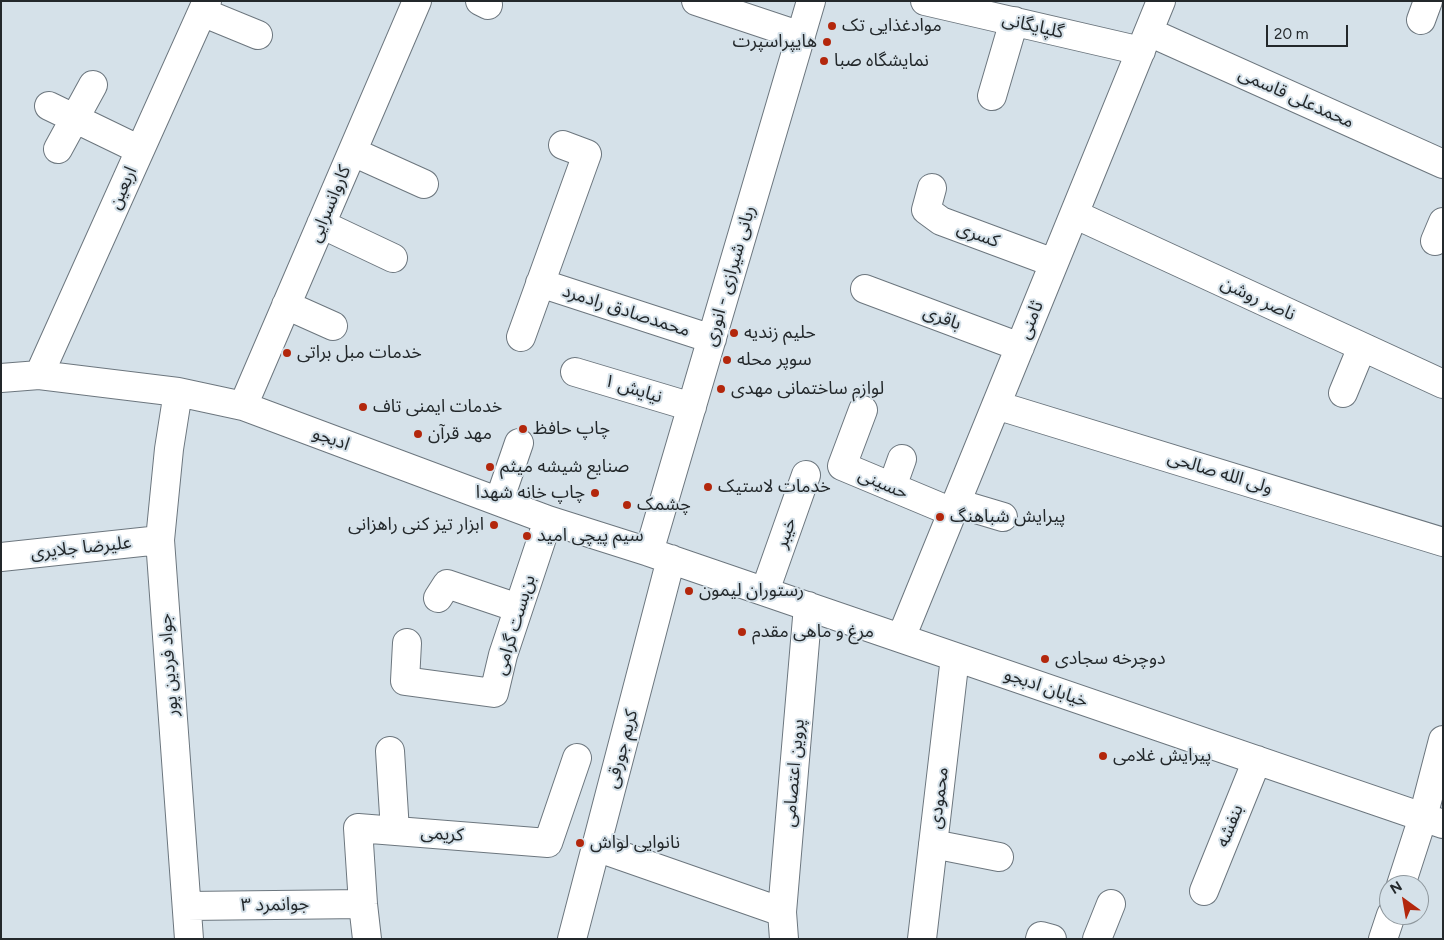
<!DOCTYPE html>
<html>
<head>
<meta charset="utf-8">
<style>
	body { margin:0 }
	#map { position:relative; width:1444px; height:940px; overflow:hidden; background:#d5e1e9; font-family:Figtree,sans-serif }
	canvas { display:block }
	.frame { position:absolute; inset:0; border:2px solid #23282b; pointer-events:none }
	.north { position:absolute; left:1379px; top:875px; width:50px; height:50px; box-sizing:border-box; background:#d5e1e9; border:1px solid #8e979d; border-radius:50%; rotate:328deg; font-size:14px; font-weight:700; line-height:20px; text-align:center; color:#23282b }
	.north::after { content:''; display:block; margin:auto; width:18px; height:22px; background:#b3270c; clip-path:polygon(50% 0,100% 100%,50% 72%,0 100%) }
	.scale { position:absolute; left:1266px; top:25px; width:82px; height:22px; box-sizing:border-box; border:2px solid #23282b; border-top:0; padding-left:6px; font-size:15px; line-height:18px; white-space:nowrap; color:#23282b; -webkit-text-stroke:4px #d5e1e9; paint-order:stroke }
</style>
</head>
<body>
<div id="map">
<canvas width="1444" height="940"></canvas>
<div class="frame"></div>
<div class="north">N</div>
<div class="scale">20 m</div>
</div>
<script>
const ctx = document.querySelector('canvas').getContext('2d');
ctx.lineJoin = 'round';
function toPath(rows) {
  const path = new Path2D();
  for (const r of rows) {
    path.moveTo(r[0], r[1]);
    for (let i = 2; i < r.length; i += 2) path.lineTo(r[i], r[i + 1]);
  }
  return path;
}
function strokePath(path, color, width, dash) {
  ctx.strokeStyle = color;
  ctx.lineWidth = width;
  ctx.lineCap = dash ? 'butt' : 'round';
  ctx.setLineDash(dash || []);
  ctx.stroke(path);
}
function write(font, color, halo, rows, align = 'center') {
  ctx.font = font + ' Figtree,"Noto Sans Arabic",sans-serif';
  ctx.lineWidth = 4;
  ctx.setLineDash([]);
  ctx.textBaseline = 'middle';
  ctx.strokeStyle = halo;
  ctx.fillStyle = color;
  for (const [text, x, y, turn = 0] of rows) {
    ctx.save();
    ctx.translate(x, y);
    ctx.rotate((+turn || 0) * Math.PI / 180);
    ctx.textAlign = isNaN(turn) ? turn : align;
    if (halo) ctx.strokeText(text, 0, 0);
    ctx.fillText(text, 0, 0);
    ctx.restore();
  }
}
const minor = toPath([
	[480,1,488,5],
	[696,1,801,36],
	[925,1,1141,51],
	[202,12,258,35],
	[1421,20,1428,1],
	[1149,32,1443,164],
	[992,96,1014,21],
	[49,106,140,150],
	[58,149,93,85],
	[353,152,424,184],
	[932,188,926,210,941,221,1054,263],
	[1074,214,1443,384],
	[321,224,393,258],
	[1435,241,1443,222],
	[540,283,712,339],
	[865,289,1020,347],
	[286,305,333,326],
	[521,337,587,154,563,145],
	[575,372,692,407],
	[39,375,207,1],
	[1,378,39,375,178,392,243,406,548,520,649,552,1443,824],
	[178,392,169,449,160,540,189,939],
	[1343,393,1362,347],
	[996,405,1443,542],
	[243,406,417,1],
	[863,410,842,466,952,512],
	[892,487,902,459],
	[499,501,519,443],
	[956,503,1003,517],
	[649,552,811,1],
	[1,557,160,540],
	[765,591,806,475],
	[438,598,447,584,518,608],
	[901,638,1161,1],
	[407,643,405,681,494,693,503,655,548,520],
	[390,751,395,831],
	[933,844,999,857],
	[596,847,782,912],
	[1401,885,1423,817,1443,740],
	[1204,891,1257,760],
	[187,906,363,904],
	[367,939,363,904,358,828,548,843,577,758],
	[572,939,671,559],
	[784,939,782,912,808,606],
	[922,939,955,657],
	[1040,939,1041,936,1052,939],
	[1097,939,1111,904],
	[1383,939,1391,915]
]);
strokePath(minor, '#6c767e', 30);
strokePath(minor, '#fff', 28);
for (const [x, y, r, color] of [
	[832,26,5,"#b3270c"],
	[827,42,5,"#b3270c"],
	[824,61,5,"#b3270c"],
	[734,333,5,"#b3270c"],
	[287,353,5,"#b3270c"],
	[727,360,5,"#b3270c"],
	[721,389,5,"#b3270c"],
	[363,407,5,"#b3270c"],
	[523,429,5,"#b3270c"],
	[418,434,5,"#b3270c"],
	[490,467,5,"#b3270c"],
	[708,487,5,"#b3270c"],
	[595,493,5,"#b3270c"],
	[627,505,5,"#b3270c"],
	[940,517,5,"#b3270c"],
	[494,525,5,"#b3270c"],
	[527,536,5,"#b3270c"],
	[689,591,5,"#b3270c"],
	[742,632,5,"#b3270c"],
	[1045,659,5,"#b3270c"],
	[1103,756,5,"#b3270c"],
	[580,843,5,"#b3270c"]
]) {
  const dot = new Path2D();
  dot.arc(x, y, r, 0, 2 * Math.PI);
  ctx.fillStyle = color;
  ctx.fill(dot);
  strokePath(dot, '#d5e1e9', 2);
}
write('18px', '#23282b', '#d5e1e9', [
	["موادغذایی تک",842,26],
	["هایپراسپرت",817,42,"right"],
	["نمایشگاه صبا",834,61],
	["حلیم زندیه",744,333],
	["خدمات مبل براتی",297,353],
	["سوپر محله",737,360],
	["لوازم ساختمانی مهدی",731,389],
	["خدمات ایمنی تاف",373,407],
	["چاپ حافظ",533,429],
	["مهد قرآن",428,434],
	["صنایع شیشه میثم",500,467],
	["خدمات لاستیک",718,487],
	["چاپ خانه شهدا",585,493,"right"],
	["چشمک",637,505],
	["پیرایش شباهنگ",950,517],
	["ابزار تیز کنی راهزانی",484,525,"right"],
	["سیم پیچی امید",537,536],
	["رستوران لیمون",699,591],
	["مرغ و ماهی مقدم",752,632],
	["دوچرخه سجادی",1055,659],
	["پیرایش غلامی",1113,756],
	["نانوایی لواش",590,843]
], 'left');
write('18px', '#23282b', '#d5e1e9', [
	["گلپایگانی",1033,26,13],
	["محمدعلی قاسمی",1296,98,24],
	["اربعین",123,188,-66],
	["کاروانسرایی",330,204,-67],
	["کسری",978,235,20],
	["ربانی شیرازی - انوری",730,276,-74],
	["ناصر روشن",1258,299,25],
	["محمدصادق رادمرد",626,311,18],
	["باقری",942,318,20],
	["ثامنی",1031,320,-68],
	["نیایش ۱",633,389,17],
	["ادبجو",331,439,20],
	["ولی الله صالحی",1220,473,17],
	["حسینی",883,484,23],
	["خیبر",786,533,-70],
	["علیرضا جلایری",81,548,-6],
	["بن‌بست گرامی",515,625,-73],
	["جواد فردین پور",169,665,-94],
	["خیابان ادبجو",1046,688,19],
	["کریم جورقی",622,749,-75],
	["پروین اعتصامی",794,773,-85],
	["محمودی",939,798,-83],
	["بنفشه",1230,826,-68],
	["کریمی",442,834,4],
	["جوانمرد ۳",275,905,-1]
]);
</script>
</body>
</html>
